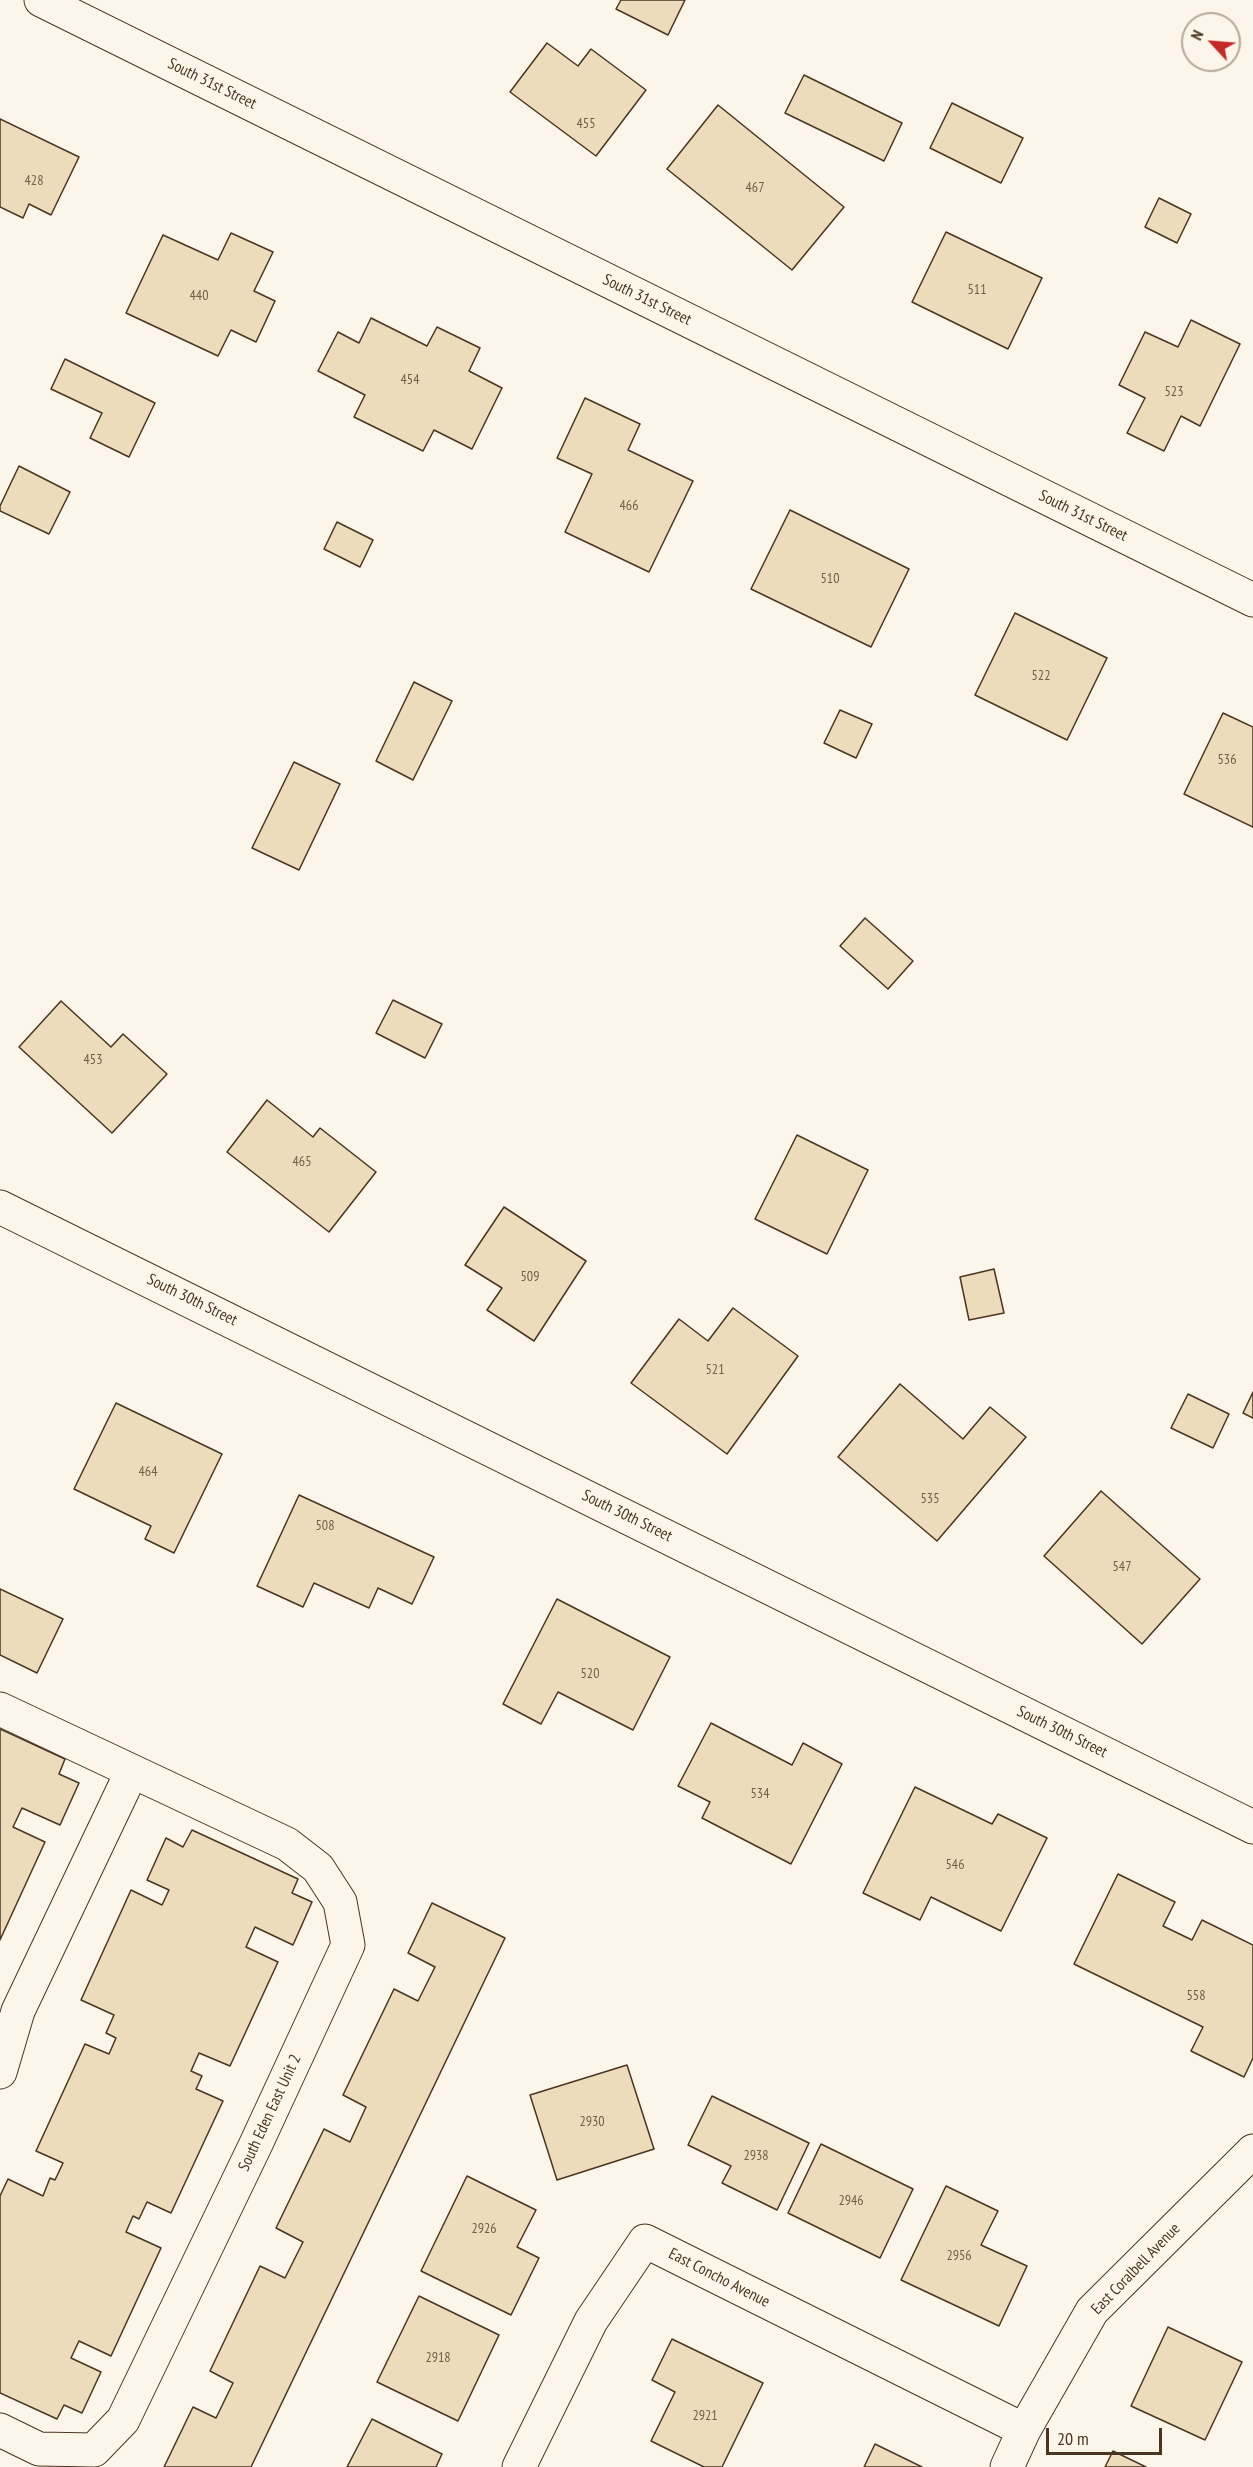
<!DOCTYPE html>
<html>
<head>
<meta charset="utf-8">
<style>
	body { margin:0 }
	#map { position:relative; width:1253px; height:2467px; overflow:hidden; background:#fbf6e9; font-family:"PT Sans Narrow",sans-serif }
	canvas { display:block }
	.north { position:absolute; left:1181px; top:12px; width:60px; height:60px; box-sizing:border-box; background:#fbf6e9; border:2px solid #b4a999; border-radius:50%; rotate:296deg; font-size:16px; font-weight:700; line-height:24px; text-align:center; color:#4a3520 }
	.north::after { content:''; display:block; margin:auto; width:21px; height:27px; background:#c62828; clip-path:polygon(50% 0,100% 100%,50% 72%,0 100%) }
	.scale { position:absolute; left:1046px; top:2428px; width:116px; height:27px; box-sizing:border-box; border:3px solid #4a3520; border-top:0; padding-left:8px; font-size:18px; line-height:21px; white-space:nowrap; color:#4a3520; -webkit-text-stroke:4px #fbf6e9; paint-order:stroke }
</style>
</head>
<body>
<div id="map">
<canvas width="1253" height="2467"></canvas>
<div class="north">N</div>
<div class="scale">20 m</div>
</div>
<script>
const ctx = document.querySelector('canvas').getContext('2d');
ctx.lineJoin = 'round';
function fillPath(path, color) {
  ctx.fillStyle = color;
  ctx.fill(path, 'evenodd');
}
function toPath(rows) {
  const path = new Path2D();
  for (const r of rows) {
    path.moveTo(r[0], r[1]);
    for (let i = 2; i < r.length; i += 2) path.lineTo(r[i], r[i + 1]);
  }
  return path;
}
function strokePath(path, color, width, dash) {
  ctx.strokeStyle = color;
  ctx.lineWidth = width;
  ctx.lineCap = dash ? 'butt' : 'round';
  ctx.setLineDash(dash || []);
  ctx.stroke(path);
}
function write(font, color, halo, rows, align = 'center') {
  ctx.font = font + ' "PT Sans Narrow",sans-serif';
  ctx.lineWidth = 4.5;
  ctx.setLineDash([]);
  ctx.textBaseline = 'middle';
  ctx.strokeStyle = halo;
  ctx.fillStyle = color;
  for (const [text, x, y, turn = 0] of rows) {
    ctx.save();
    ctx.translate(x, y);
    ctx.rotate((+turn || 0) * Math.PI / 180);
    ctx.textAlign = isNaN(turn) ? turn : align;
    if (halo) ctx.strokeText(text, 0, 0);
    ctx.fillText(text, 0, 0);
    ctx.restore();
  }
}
const building = toPath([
	[621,0,685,0,668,35,616,9,621,0],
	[547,43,578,66,591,49,646,90,596,156,510,92,547,43],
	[804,75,902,123,884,161,785,113,804,75],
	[952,103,1023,138,1001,183,930,148,952,103],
	[718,105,844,207,792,270,667,169,718,105],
	[0,119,79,157,51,215,29,204,23,218,0,207,0,119],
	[1159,198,1191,214,1177,243,1145,227,1159,198],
	[946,232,1042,278,1008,349,912,302,946,232],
	[231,233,273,252,254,291,275,301,256,342,231,330,218,356,126,313,163,235,218,260,231,233],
	[371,318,427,346,437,327,480,348,469,371,502,388,472,449,434,430,423,451,354,417,365,395,318,371,338,332,359,343,371,318],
	[1191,320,1240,344,1200,426,1181,416,1164,451,1127,433,1145,398,1119,385,1145,332,1178,347,1191,320],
	[65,359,155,403,129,457,90,438,102,413,51,389,65,359],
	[585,398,640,424,628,450,693,481,649,572,565,532,592,474,557,458,585,398],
	[19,466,70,492,49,534,0,511,0,506,19,466],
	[790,510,909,569,871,647,751,589,790,510],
	[337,522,373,540,360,567,324,549,337,522],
	[1015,613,1107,658,1067,740,975,695,1015,613],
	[414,682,452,701,413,780,376,761,414,682],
	[840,710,872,724,856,758,824,743,840,710],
	[1223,713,1253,727,1253,827,1184,794,1223,713],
	[294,762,340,784,299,870,252,848,294,762],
	[865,918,913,961,888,989,840,946,865,918],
	[393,1000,442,1024,425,1058,376,1033,393,1000],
	[61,1001,111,1047,123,1034,167,1074,112,1133,19,1047,61,1001],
	[267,1100,313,1137,320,1128,376,1172,329,1232,227,1152,267,1100],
	[797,1135,868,1170,827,1254,755,1219,797,1135],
	[504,1207,586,1261,534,1341,487,1310,502,1288,465,1265,504,1207],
	[994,1269,1004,1313,969,1320,960,1277,994,1269],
	[733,1308,798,1356,727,1454,631,1383,679,1319,708,1341,733,1308],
	[900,1384,963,1439,990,1407,1026,1437,937,1541,838,1457,900,1384],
	[1253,1392,1253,1418,1243,1413,1253,1392],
	[1188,1394,1229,1414,1213,1448,1171,1428,1188,1394],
	[116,1403,222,1454,174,1553,145,1539,151,1526,74,1489,116,1403],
	[1101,1491,1200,1579,1142,1644,1044,1556,1101,1491],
	[299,1495,434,1557,412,1604,378,1588,369,1608,314,1583,303,1607,257,1586,299,1495],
	[0,1589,63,1619,37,1673,0,1655,0,1589],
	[557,1599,670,1657,633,1730,558,1692,541,1724,503,1704,557,1599],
	[711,1723,792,1765,803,1743,842,1764,791,1864,702,1818,710,1802,678,1786,711,1723],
	[0,1729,65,1759,59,1774,79,1783,60,1825,22,1808,13,1827,45,1842,0,1940,0,1729],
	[915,1787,992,1824,998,1814,1047,1838,1001,1931,931,1897,920,1920,863,1893,915,1787],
	[192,1830,298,1879,292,1893,312,1902,293,1945,255,1927,246,1947,278,1962,230,2066,199,2053,191,2071,202,2076,196,2089,223,2101,171,2213,147,2202,139,2219,133,2216,126,2232,161,2248,111,2356,79,2341,71,2358,101,2372,82,2413,64,2405,57,2419,0,2393,0,2196,8,2179,43,2196,50,2178,55,2180,63,2163,36,2151,85,2044,109,2054,116,2038,106,2033,114,2015,81,2000,131,1890,162,1905,169,1890,147,1880,166,1838,183,1847,192,1830],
	[1118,1874,1175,1902,1163,1926,1192,1940,1202,1920,1253,1945,1253,2058,1244,2077,1191,2051,1203,2027,1074,1964,1118,1874],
	[432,1903,505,1938,251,2467,164,2467,193,2407,216,2418,233,2383,210,2371,260,2266,285,2278,303,2242,276,2228,324,2129,350,2142,366,2107,343,2095,394,1989,418,2001,435,1967,408,1953,432,1903],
	[627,2065,654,2149,557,2180,530,2095,627,2065],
	[712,2096,809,2143,777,2210,722,2183,731,2166,688,2145,712,2096],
	[821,2144,913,2189,880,2258,788,2213,821,2144],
	[467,2176,536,2210,517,2247,539,2258,511,2315,421,2271,467,2176],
	[946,2186,998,2211,981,2245,1027,2266,999,2326,901,2280,946,2186],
	[419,2296,499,2335,458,2421,377,2382,419,2296],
	[1168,2327,1242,2362,1205,2440,1131,2406,1168,2327],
	[672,2339,763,2383,722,2467,704,2467,651,2441,675,2392,652,2380,672,2339],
	[372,2419,442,2454,436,2467,347,2467,372,2419],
	[875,2444,922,2467,864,2467,875,2444],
	[1113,2451,1146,2467,1105,2467,1113,2451]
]);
fillPath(building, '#ecdcbc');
strokePath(building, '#4a3520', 1.5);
const street = toPath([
	[41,0,1253,600],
	[0,1207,1253,1827],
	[0,1709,287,1844,318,1868,340,1902,348,1945,255,2146,123,2420,94,2450,39,2449,0,2430],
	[0,2072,18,2011,132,1771],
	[519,2467,591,2321,645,2241,1024,2430],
	[1007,2467,1024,2430,1092,2311,1253,2151]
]);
strokePath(street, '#4a3520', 35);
strokePath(street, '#fbf6e9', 33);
write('14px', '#725f47', null, [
	["455",586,124],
	["428",34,181],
	["467",755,188],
	["511",977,290],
	["440",199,296],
	["454",410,380],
	["523",1174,392],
	["466",629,506],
	["510",830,579],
	["522",1041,676],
	["536",1227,760],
	["453",93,1060],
	["465",302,1162],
	["509",530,1277],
	["521",715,1370],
	["464",148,1472],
	["535",930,1499],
	["508",325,1526],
	["547",1122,1567],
	["520",590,1674],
	["534",760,1794],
	["546",955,1865],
	["558",1196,1996],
	["2930",592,2122],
	["2938",756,2156],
	["2946",851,2201],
	["2926",484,2229],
	["2956",959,2256],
	["2918",438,2358],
	["2921",705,2416]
]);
write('16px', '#4a3520', '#fbf6e9', [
	["South 31st Street",212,84,26],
	["South 31st Street",647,300,26],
	["South 31st Street",1083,516,26],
	["South 30th Street",192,1300,26],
	["South 30th Street",627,1516,26],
	["South 30th Street",1062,1732,26],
	["South Eden East Unit 2",270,2113,-65],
	["East Coralbell Avenue",1136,2269,-46],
	["East Concho Avenue",719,2278,27]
]);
</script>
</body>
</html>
